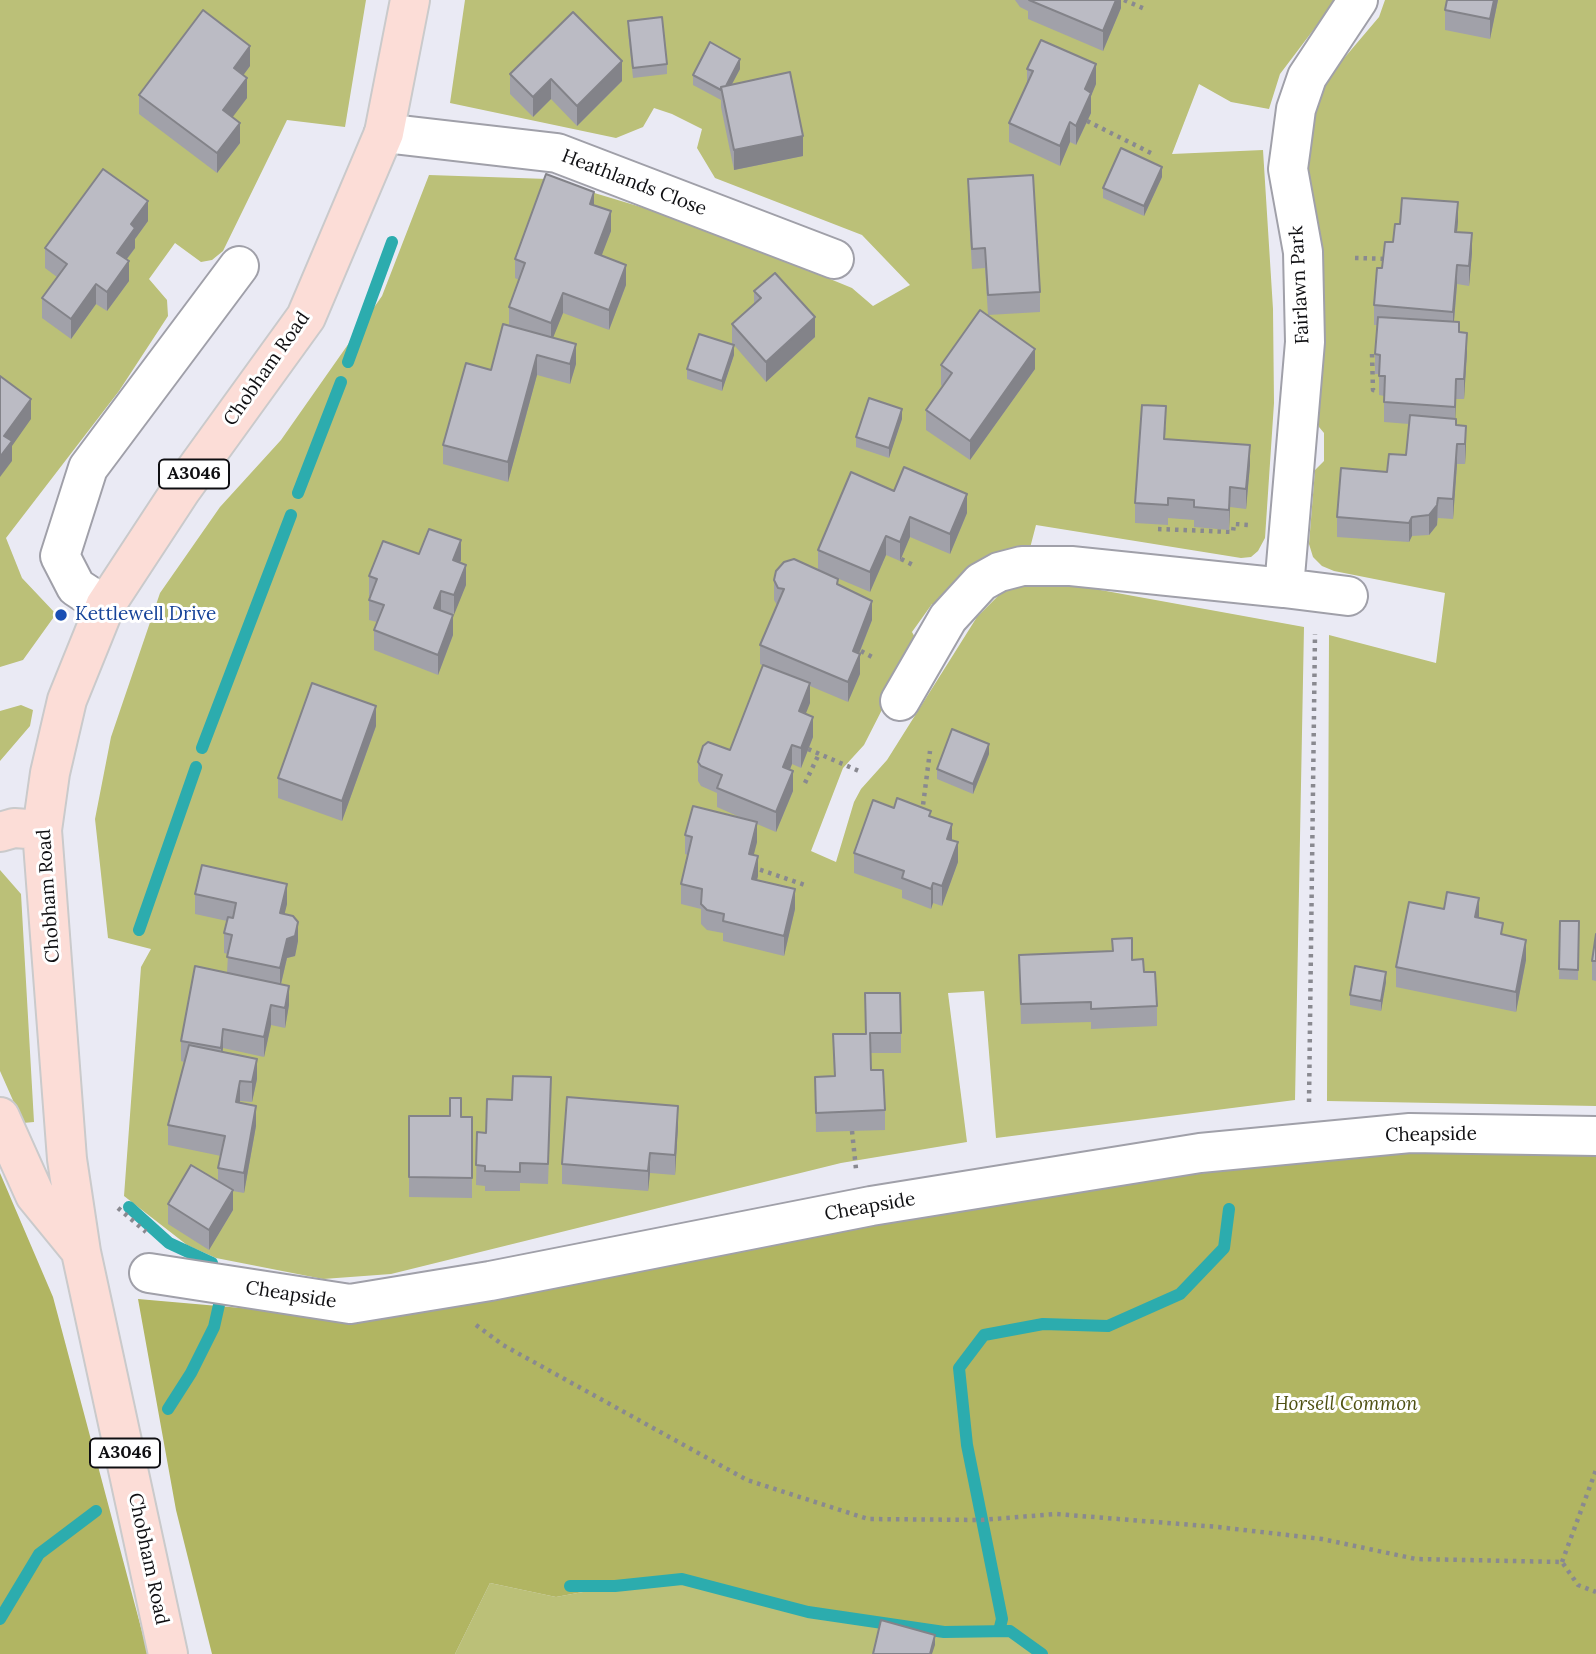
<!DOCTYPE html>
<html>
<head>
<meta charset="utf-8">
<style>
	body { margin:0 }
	canvas { display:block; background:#eaeaf4 }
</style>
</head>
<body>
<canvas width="1596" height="1654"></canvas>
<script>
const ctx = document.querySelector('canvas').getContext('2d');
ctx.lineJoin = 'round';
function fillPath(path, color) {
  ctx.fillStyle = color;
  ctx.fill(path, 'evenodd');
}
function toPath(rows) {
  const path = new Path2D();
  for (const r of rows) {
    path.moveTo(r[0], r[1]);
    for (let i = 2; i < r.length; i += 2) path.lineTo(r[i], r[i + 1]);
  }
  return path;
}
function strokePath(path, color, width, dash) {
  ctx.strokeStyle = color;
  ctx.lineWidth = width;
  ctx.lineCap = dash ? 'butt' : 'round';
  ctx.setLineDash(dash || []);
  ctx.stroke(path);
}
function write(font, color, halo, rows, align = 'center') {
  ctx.font = font + ' Lora,serif';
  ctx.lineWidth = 6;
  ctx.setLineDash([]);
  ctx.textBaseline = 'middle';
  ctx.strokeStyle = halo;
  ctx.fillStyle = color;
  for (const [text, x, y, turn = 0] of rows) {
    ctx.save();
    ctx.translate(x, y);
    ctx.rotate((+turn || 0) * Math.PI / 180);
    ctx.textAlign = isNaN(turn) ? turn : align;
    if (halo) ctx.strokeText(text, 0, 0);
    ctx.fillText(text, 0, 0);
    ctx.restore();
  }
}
fillPath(toPath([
	[0,0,366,0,345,127,287,120,223,251,212,260,201,262,175,243,149,279,167,300,168,316,119,391,6,538,22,578,56,614,23,660,0,667],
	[465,0,1336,0,1280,74,1269,109,1231,102,1199,84,1172,154,1263,150,1273,309,1274,403,1265,538,1258,551,1251,557,1241,558,1036,525,1030,548,937,605,932,604,912,632,917,641,864,745,843,768,811,851,836,862,854,802,861,789,887,760,977,617,1010,584,1062,583,1304,627,1295,1100,996,1138,984,991,948,993,967,1142,841,1163,391,1274,323,1279,216,1258,187,1245,124,1196,141,967,151,949,108,938,95,819,111,737,160,593,220,507,281,440,382,296,429,175,548,179,694,223,852,288,873,306,910,285,862,235,715,178,697,148,702,129,672,114,654,108,643,127,616,138,450,103],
	[1385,0,1596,0,1596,1106,1327,1101,1329,635,1436,663,1445,593,1334,571,1322,566,1313,557,1309,544,1315,470,1324,461,1324,433,1319,427,1319,326,1306,175,1318,89,1379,17],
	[21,705,33,710,30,726,0,761,0,711],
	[0,870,21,894,34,1122,23,1123,0,1071],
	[682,1579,808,1612,944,1632,1010,1631,1042,1654,455,1654,490,1583,556,1597,615,1586]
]), '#bbc078');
fillPath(toPath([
	[1402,1146,1596,1147,1596,1654,1042,1654,1010,1631,944,1632,808,1612,682,1579,615,1586,556,1597,490,1583,455,1654,212,1654,176,1510,138,1299,333,1316,856,1221],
	[0,1173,53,1297,148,1654,0,1654]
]), '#b1b562');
strokePath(toPath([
	[348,362,392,242],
	[298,493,341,382],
	[202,748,291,515],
	[139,930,196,767],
	[129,1207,169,1243,212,1263],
	[168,1409,191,1373,214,1327,221,1296],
	[570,1586,615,1586,682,1579,808,1612,944,1632,1010,1631,1042,1654],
	[0,1619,39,1554,96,1511],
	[999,1631,1002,1619,967,1445,959,1368,984,1335,1043,1324,1108,1326,1180,1294,1224,1248,1229,1209]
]), '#2cacae', 12);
const street = toPath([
	[384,133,557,153,834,259],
	[1284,588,1348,596],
	[105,606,76,587,60,556,88,468,239,266],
	[900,701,948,618,981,582,999,572,1022,566,1071,566,1284,588,1305,342,1303,252,1288,169,1291,147,1296,109,1307,77,1358,0],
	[149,1273,350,1304,490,1281,871,1206,1200,1153,1410,1133,1596,1136]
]);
const primary = toPath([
	[0,832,14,828,42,830],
	[0,1117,35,1195,80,1250],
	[168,1654,81,1252,67,1159,42,830,50,773,67,700,105,606,181,490,306,317,384,133,410,0]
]);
strokePath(street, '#a0a0a9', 42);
strokePath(primary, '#cacacb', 42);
strokePath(toPath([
	[1124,0,1145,9],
	[1087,121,1151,153],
	[1355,258,1388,259],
	[1372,354,1373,390,1379,391],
	[1158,529,1233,532,1234,524,1249,525],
	[901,559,913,565],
	[861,651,876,659],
	[808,749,859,771],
	[805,783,819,754],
	[922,813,930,751],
	[752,867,808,886],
	[1309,1102,1315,634],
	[852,1131,856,1169],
	[118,1208,146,1232],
	[476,1325,503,1345,747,1480,868,1519,981,1520,1056,1514,1218,1527,1322,1539,1416,1559,1562,1562,1578,1585,1596,1592],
	[1562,1562,1596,1470]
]), '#898990', 4.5, [3.5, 5]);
strokePath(street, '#fff', 38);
strokePath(primary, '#fcddd7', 38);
fillPath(toPath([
	[1015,0,1121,0,1121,8,1103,51,1028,19,1028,11,1020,7],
	[1447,0,1498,0,1490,39,1445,30,1445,10],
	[628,21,667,64,667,74,633,78,628,32],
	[250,66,243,75,247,98,232,117,240,143,217,173,139,114,139,95],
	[740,69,732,84,803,156,734,170,721,107,721,100,693,85,693,75],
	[1027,69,1096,84,1091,96,1091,113,1076,145,1070,142,1060,166,1009,142,1009,123,1027,83],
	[510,74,622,81,577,126,551,99,533,117,510,94],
	[1162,177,1144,216,1103,198,1103,188],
	[968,179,1040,292,1040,312,988,315,985,268,972,269,968,199],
	[594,206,611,231,601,256,626,285,609,330,563,313,553,337,576,364,570,384,537,375,508,482,443,464,443,445,491,370,509,325,509,307,519,280,515,278,515,259],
	[148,221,135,239,135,248,127,259,129,281,107,311,96,304,71,339,42,318,42,298,57,277,45,268,45,248],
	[1458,222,1457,232,1472,253,1469,286,1457,284,1454,322,1459,332,1467,352,1464,399,1456,399,1455,419,1456,425,1466,446,1465,464,1457,464,1453,519,1438,518,1437,525,1429,535,1412,536,1409,542,1337,537,1337,517,1406,455,1409,424,1384,422,1384,396,1379,395,1379,374,1375,374,1375,354,1377,325,1374,325,1374,305,1382,268,1393,242],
	[754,291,815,337,766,382,734,345,734,355,722,391,687,379,687,369,734,345,732,344,732,324,754,304],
	[941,365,1035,369,970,460,926,430,926,410,942,386,941,385],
	[902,419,889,458,856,447,856,437],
	[1166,426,1165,439,1250,465,1246,509,1230,507,1229,530,1194,527,1194,520,1168,518,1168,525,1135,523,1135,503],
	[894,491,967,513,950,554,910,537,900,561,886,555,870,592,818,570,818,550],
	[419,554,461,560,460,562,466,585,453,615,453,635,438,675,374,650,374,630,377,622,369,620,369,600,371,596,369,596,369,576],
	[774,580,838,584,872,620,859,654,860,674,848,702,810,686,810,703,805,714,813,737,801,768,792,764,790,770,793,791,776,832,757,824,757,842,753,855,758,876,757,880,795,909,784,956,723,941,723,933,707,930,701,924,701,909,681,904,681,884,688,855,685,854,685,835,744,819,717,807,717,793,701,786,698,781,698,762,730,750,763,666,760,664,760,645,777,605,774,600],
	[376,726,342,821,278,798,278,778],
	[989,754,973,794,937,779,937,769],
	[894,808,931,816,952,840,958,862,942,906,933,903,931,909,902,898,902,890,854,873,854,853],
	[195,894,287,904,284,914,298,941,295,956,287,958,281,984,289,1005,285,1028,271,1025,264,1057,223,1048,222,1052,257,1079,252,1102,240,1101,239,1102,256,1126,244,1193,233,1191,233,1210,209,1250,168,1224,168,1204,218,1181,218,1168,221,1156,168,1145,168,1125,184,1062,181,1061,181,1041,227,973,228,954,224,953,224,933,227,921,195,914],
	[1479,918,1503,935,1526,960,1516,1012,1396,987,1396,967],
	[1560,921,1579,921,1578,980,1559,979],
	[1596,934,1596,981,1592,980,1592,961],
	[1112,939,1144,972,1157,1006,1157,1026,1091,1029,1091,1022,1021,1024,1019,955,1112,951],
	[1386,982,1381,1011,1350,1005,1350,995],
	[901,1033,901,1053,871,1053,871,1070,885,1110,885,1130,816,1132,815,1077,834,1076,833,1034],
	[551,1097,548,1184,520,1183,520,1191,485,1191,485,1186,476,1185,477,1132,486,1133,512,1100],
	[409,1116,472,1117,472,1198,409,1197],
	[678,1126,675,1175,650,1173,648,1191,562,1184,562,1164]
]), '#a1a1a9');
fillPath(toPath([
	[1116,0,1121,0,1121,8,1103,51,1103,31],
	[1494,0,1498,0,1490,39,1490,19],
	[250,46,250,66,234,88,234,68],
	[740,59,740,69,723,101,723,91],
	[622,61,622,81,577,126,577,106],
	[1096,64,1096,84,1091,96,1091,113,1076,145,1076,126,1085,89],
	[247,78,247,98,223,130,223,110],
	[551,79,551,99,533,117,533,97],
	[1070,122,1070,142,1060,166,1060,146],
	[240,123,240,143,217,173,217,153],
	[803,136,803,156,734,170,734,150],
	[1162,167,1162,177,1144,216,1144,206],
	[594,192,594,212,590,204],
	[148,201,148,221,135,239,135,248,117,272,117,253,131,224],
	[1458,202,1458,222,1455,251,1455,232],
	[611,211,611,231,595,273,595,253],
	[1472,233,1472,253,1469,286,1469,266],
	[129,261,129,281,107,311,107,292],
	[626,265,626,285,609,330,609,310],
	[1457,265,1457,284,1453,332,1453,312],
	[96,284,96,304,71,339,71,319],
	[563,293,563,313,551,343,551,323],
	[815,317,815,337,766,382,766,362],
	[1467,333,1467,352,1464,399,1464,379],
	[576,344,576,364,570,384,570,364],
	[734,345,734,355,722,391,722,381],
	[1035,349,1035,369,970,460,970,441],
	[537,355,537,375,508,482,508,462],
	[1456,379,1456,399,1455,427,1455,407],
	[31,399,31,419,12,446,12,461,0,477,0,457,4,436],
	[902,409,902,419,889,458,889,448],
	[1466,426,1466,446,1465,464,1465,444],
	[1457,444,1457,464,1453,519,1453,499],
	[1250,445,1250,465,1246,509,1246,489],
	[1230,487,1230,507,1229,530,1229,510],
	[967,494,967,513,950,554,950,534],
	[1438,498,1437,525,1429,535,1429,515],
	[910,517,910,537,900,561,900,542],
	[1412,517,1412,536,1409,542,1409,523],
	[886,536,886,555,870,592,870,572],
	[461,540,461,560,453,580,453,560],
	[466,565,466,585,454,615,454,595],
	[441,591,441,610,434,608],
	[872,601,872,620,856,661,860,654,860,674,848,702,848,682,853,651],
	[453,615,453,635,438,675,438,655],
	[810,683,810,703,799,731,799,711],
	[376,706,376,726,342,821,342,801],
	[813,717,813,737,801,768,801,748],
	[989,744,989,754,973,794,973,784],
	[792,745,792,764,783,787,783,767],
	[793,771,793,791,776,832,776,812],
	[757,822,757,842,749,874,749,854],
	[952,824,952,844,947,839],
	[958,842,958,862,942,906,942,886],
	[758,856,758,876,752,899,752,879],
	[933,883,933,903,931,909,931,889],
	[287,884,287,904,280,933,280,913],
	[795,889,795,909,784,956,784,936],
	[1479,898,1479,918,1475,917],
	[298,922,298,941,295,956,287,958,280,988,280,968,287,939],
	[1526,940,1526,960,1516,1012,1516,992],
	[1386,972,1386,982,1381,1011,1381,1001],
	[289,986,289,1005,285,1028,285,1008],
	[271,1005,271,1025,264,1057,264,1037],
	[223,1029,223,1048,221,1067,221,1048],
	[257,1059,257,1079,252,1102,252,1082],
	[240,1081,240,1101,236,1122,236,1102],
	[256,1106,256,1126,244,1193,244,1173],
	[678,1106,678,1126,675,1175,675,1155],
	[650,1153,650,1173,648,1191,648,1171],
	[233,1190,233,1210,209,1250,209,1230],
	[935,1635,935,1645,932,1654,930,1654]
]), '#838389');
const building = toPath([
	[1029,0,1116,0,1103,31,1029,0],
	[1447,0,1494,0,1490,19,1445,10,1447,0],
	[203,10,250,46,234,68,247,78,223,110,240,123,217,153,139,95,203,10],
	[573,12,622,61,577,106,551,79,533,97,510,74,573,12],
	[662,17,667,64,633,68,628,21,662,17],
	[1041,40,1096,64,1085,89,1091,93,1076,126,1070,122,1060,146,1009,123,1033,71,1027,69,1041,40],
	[710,42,740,59,726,86,721,87,721,90,693,75,710,42],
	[790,72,803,136,734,150,721,87,790,72],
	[1121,148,1162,167,1144,206,1103,188,1121,148],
	[103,169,148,201,131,224,135,228,117,253,129,261,107,292,96,284,71,319,42,298,67,264,45,248,103,169],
	[546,174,594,192,590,204,611,211,595,253,626,265,609,310,563,293,551,323,509,307,525,263,515,259,546,174],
	[1033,175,1040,292,988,295,985,248,972,249,968,179,1033,175],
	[1402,198,1458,202,1455,232,1472,233,1469,266,1457,265,1453,312,1374,305,1377,268,1382,268,1385,242,1393,242,1395,224,1400,224,1402,198],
	[775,273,815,317,766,362,732,324,761,298,754,291,775,273],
	[980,310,1035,349,970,441,926,410,952,373,941,365,980,310],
	[1378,317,1459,322,1459,332,1467,333,1464,379,1456,379,1455,407,1384,402,1385,376,1379,376,1380,355,1375,354,1378,317],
	[503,324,576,344,570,364,537,355,508,462,443,445,466,363,491,370,503,324],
	[699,334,734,345,722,381,687,369,699,334],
	[0,376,31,399,4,436,12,441,0,457,0,376],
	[869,398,902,409,889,448,856,437,869,398],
	[1142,405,1166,406,1164,439,1250,445,1246,489,1230,487,1229,510,1194,507,1194,500,1168,498,1168,505,1135,503,1142,405],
	[1410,415,1456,419,1456,425,1466,426,1465,444,1457,444,1453,499,1438,498,1437,505,1429,515,1412,517,1409,523,1337,517,1341,468,1387,472,1389,454,1406,455,1410,415],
	[904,467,967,494,950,534,910,517,900,542,886,536,870,572,818,550,851,472,894,491,904,467],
	[429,529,461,540,453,560,466,565,454,595,441,591,434,608,453,615,438,655,374,630,384,605,369,600,377,579,369,576,383,541,419,554,429,529],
	[794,559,838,579,837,584,872,601,853,651,860,654,848,682,760,645,784,589,778,588,774,580,776,571,784,562,794,559],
	[763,665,810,683,799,711,813,717,801,748,792,745,783,767,793,771,776,812,717,788,722,775,701,766,698,762,703,746,708,742,730,750,763,665],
	[312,683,376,706,342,801,278,778,312,683],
	[952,729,989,744,973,784,937,769,952,729],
	[897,798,931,811,929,816,952,824,947,839,958,842,942,886,933,883,931,889,902,878,904,871,854,853,873,800,894,808,897,798],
	[693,806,757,822,749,854,758,856,752,879,795,889,784,936,723,921,724,914,707,910,701,904,702,889,681,884,692,837,685,835,693,806],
	[202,865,287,884,280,913,293,916,298,922,295,936,287,939,280,968,227,957,232,935,224,933,228,917,233,918,236,903,195,894,202,865],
	[1447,892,1479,898,1475,917,1503,923,1501,934,1526,940,1516,992,1396,967,1409,902,1444,909,1447,892],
	[1560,921,1579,921,1578,970,1559,969,1560,921],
	[1596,934,1596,961,1592,961,1596,934],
	[1132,938,1132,960,1143,959,1144,972,1155,972,1157,1006,1091,1009,1091,1002,1021,1004,1019,955,1113,951,1112,939,1132,938],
	[195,966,289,986,285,1008,271,1005,264,1037,223,1029,221,1048,181,1041,195,966],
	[1355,966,1386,972,1381,1001,1350,995,1355,966],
	[865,993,900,993,901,1033,870,1033,871,1070,883,1070,885,1110,816,1113,815,1077,835,1076,833,1034,866,1034,865,993],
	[189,1045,257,1059,252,1082,240,1081,236,1102,256,1106,244,1173,218,1168,225,1136,168,1125,189,1045],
	[513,1076,551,1077,548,1164,520,1163,520,1172,485,1171,485,1166,476,1165,477,1132,486,1133,487,1099,512,1100,513,1076],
	[567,1097,678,1106,675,1155,650,1153,648,1171,562,1164,567,1097],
	[450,1098,461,1098,461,1117,472,1117,472,1178,409,1177,409,1116,450,1116,450,1098],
	[191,1165,233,1190,209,1230,168,1204,191,1165],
	[881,1620,935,1635,930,1654,873,1654,881,1620]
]);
fillPath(building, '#bbbbc4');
strokePath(building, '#838389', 2);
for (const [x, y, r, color] of [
	[61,615,7,"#1a4fb4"]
]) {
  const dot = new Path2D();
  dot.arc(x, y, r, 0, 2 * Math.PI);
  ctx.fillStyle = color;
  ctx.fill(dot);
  strokePath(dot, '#fff', 2.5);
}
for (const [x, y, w] of [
	[194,474,70],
	[125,1453,70]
]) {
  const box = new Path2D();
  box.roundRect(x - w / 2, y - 14.5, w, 29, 5);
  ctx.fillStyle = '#fff';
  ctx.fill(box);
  strokePath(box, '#0f0f12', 2);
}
write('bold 18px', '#0f0f12', null, [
	["A3046",194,474],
	["A3046",125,1453]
]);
write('19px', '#0f0f12', '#fff', [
	["Heathlands Close",634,183,21],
	["Fairlawn Park",1300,285,-93],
	["Chobham Road",267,369,-55],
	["Chobham Road",49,896,-94],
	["Cheapside",1431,1135,-1],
	["Cheapside",870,1207,-10],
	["Cheapside",291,1295,9],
	["Chobham Road",148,1559,78]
]);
write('19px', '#164399', '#fff', [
	["Kettlewell Drive",75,615]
], 'left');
write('italic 19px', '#4f5113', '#fff', [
	["Horsell Common",1346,1405]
]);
</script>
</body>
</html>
